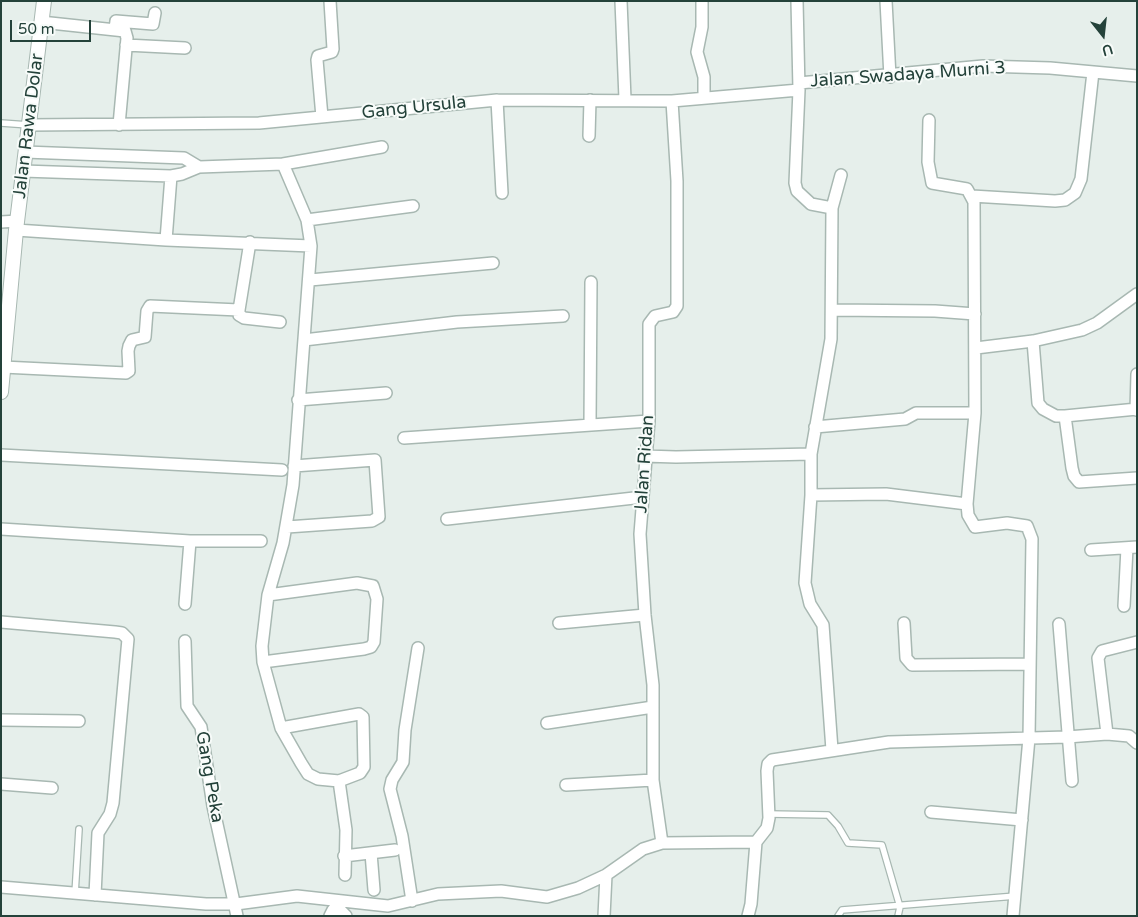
<!DOCTYPE html>
<html>
<head>
<meta charset="utf-8">
<style>
	body { margin:0 }
	#map { position:relative; width:1138px; height:917px; overflow:hidden; background:#e6efeb; font-family:"Varela Round",sans-serif }
	canvas { display:block }
	.frame { position:absolute; inset:0; border:2px solid #24423a; pointer-events:none }
	.north { position:absolute; left:1078px; top:10px; width:50px; height:50px; -webkit-text-stroke:4px #f7fbf9; paint-order:stroke; rotate:164deg; font-size:14px; font-weight:700; line-height:20px; text-align:center; color:#24423a }
	.north::after { content:''; display:block; margin:auto; width:18px; height:22px; background:#24423a; clip-path:polygon(50% 0,100% 100%,50% 72%,0 100%) }
	.scale { position:absolute; left:10px; top:20px; width:81px; height:22px; box-sizing:border-box; border:2px solid #24423a; border-top:0; padding-left:6px; font-size:15px; line-height:18px; white-space:nowrap; color:#24423a; -webkit-text-stroke:4px #f7fbf9; paint-order:stroke }
</style>
</head>
<body>
<div id="map">
<canvas width="1138" height="917"></canvas>
<div class="frame"></div>
<div class="north">U</div>
<div class="scale">50 m</div>
</div>
<script>
const ctx = document.querySelector('canvas').getContext('2d');
ctx.lineJoin = 'round';
function toPath(rows) {
  const path = new Path2D();
  for (const r of rows) {
    path.moveTo(r[0], r[1]);
    for (let i = 2; i < r.length; i += 2) path.lineTo(r[i], r[i + 1]);
  }
  return path;
}
function strokePath(path, color, width, dash) {
  ctx.strokeStyle = color;
  ctx.lineWidth = width;
  ctx.lineCap = dash ? 'butt' : 'round';
  ctx.setLineDash(dash || []);
  ctx.stroke(path);
}
function write(font, color, halo, rows, align = 'center') {
  ctx.font = font + ' "Varela Round",sans-serif';
  ctx.lineWidth = 4;
  ctx.setLineDash([]);
  ctx.textBaseline = 'middle';
  ctx.strokeStyle = halo;
  ctx.fillStyle = color;
  for (const [text, x, y, turn = 0] of rows) {
    ctx.save();
    ctx.translate(x, y);
    ctx.rotate((+turn || 0) * Math.PI / 180);
    ctx.textAlign = isNaN(turn) ? turn : align;
    if (halo) ctx.strokeText(text, 0, 0);
    ctx.fillText(text, 0, 0);
    ctx.restore();
  }
}
const service = toPath([
	[1,123,29,125],
	[769,814,828,815,838,826,848,843,882,845,900,907,898,916],
	[75,894,79,829],
	[838,916,842,910,1016,896]
]);
const minor = toPath([
	[621,1,625,99],
	[702,1,702,27,697,52,704,77,704,98],
	[797,1,799,90,795,183,797,191,811,204,832,208,831,339,811,454,811,495,805,583,810,604,823,625,832,750],
	[886,1,890,77],
	[41,22,125,31,127,38,119,125],
	[115,30,116,21,153,24,155,13],
	[126,45,185,48],
	[799,83,983,66,1050,68,1137,76],
	[497,100,502,193],
	[322,117,317,60,318,56,332,52,333,49,330,1],
	[929,120,928,162,932,183,967,189,974,202,975,413,967,504,968,515,975,527,1007,523,1027,526,1032,539,1029,738,1013,916],
	[29,125,259,123,497,100,672,101,799,90],
	[589,136,590,100],
	[25,152,184,158,199,167],
	[283,164,382,147],
	[23,171,171,176,182,174,199,167,283,164,307,220,311,246,293,485,283,543,268,595,262,646,263,662,281,728,301,763,308,774,318,779,339,781,346,830,345,875],
	[972,196,1055,201,1065,200,1075,193,1081,179,1093,72],
	[832,208,841,175],
	[307,220,413,206],
	[1,222,18,221],
	[16,230,166,240,311,246],
	[166,240,171,176],
	[310,280,493,263],
	[239,310,239,315,244,318,280,322],
	[833,310,935,311,975,314],
	[304,340,457,322,563,316],
	[1033,341,1038,403,1043,409,1056,416,1065,416,1137,409],
	[976,348,1033,341,1082,330,1097,323,1137,294],
	[3,367,126,373,129,371,128,351,129,346,132,340,145,337,147,311,150,306,239,310,250,242],
	[298,400,386,393],
	[1136,410,1137,374],
	[1065,416,1072,468,1074,476,1079,482,1137,478],
	[590,424,591,282],
	[815,427,905,419,916,413,975,413],
	[404,438,649,421],
	[1,455,282,470],
	[645,456,676,457,811,454],
	[811,495,886,494,967,504],
	[447,519,643,497],
	[287,527,372,521,379,517,375,460,294,466],
	[1,529,190,541,261,541],
	[1091,550,1137,547],
	[185,604,190,541],
	[1124,606,1127,548],
	[1,622,115,632,122,633,128,639,113,803,110,814,98,833,95,895],
	[559,623,645,615],
	[904,623,906,658,912,665,1028,664],
	[1059,624,1072,781],
	[185,641,187,706,201,727,213,806,237,916],
	[263,662,364,649,371,647,374,642,377,599,373,586,357,583,268,595],
	[1,720,79,721],
	[547,723,653,707],
	[281,728,359,714,363,717,364,767,360,773,339,781],
	[1107,734,1098,658,1102,651,1137,642],
	[1,784,52,788],
	[566,785,653,780],
	[931,812,1022,820],
	[662,843,653,780,653,685,645,615,640,534,649,421,649,324,655,316,673,312,677,306,677,181,672,101],
	[371,853,374,890],
	[344,856,395,850],
	[1,887,206,904,236,904,297,896,388,906,438,894,501,891,547,897,578,888,606,875,643,849,662,843,756,842,767,828,769,818,767,771,768,764,772,760,889,742,1067,737,1107,734,1129,736,1137,743],
	[412,901,402,836,390,789,392,780,403,762,405,730,418,648],
	[330,916,333,910,339,909,346,916],
	[604,916,606,875],
	[748,916,751,904,756,842]
]);
const tertiary = toPath([
	[1,392,16,230,44,1]
]);
strokePath(service, '#a8b8b2', 8);
strokePath(minor, '#a8b8b2', 14);
strokePath(tertiary, '#a8b8b2', 16);
strokePath(service, '#fff', 5.5);
strokePath(minor, '#fff', 11);
strokePath(tertiary, '#fff', 14);
write('18px', '#24423a', '#f7fbf9', [
	["Jalan Swadaya Murni 3",908,75,-4],
	["Gang Ursula",414,108,-6],
	["Jalan Rawa Dolar",29,126,-83],
	["Jalan Ridan",645,464,-86],
	["Gang Peka",209,777,80]
]);
</script>
</body>
</html>
